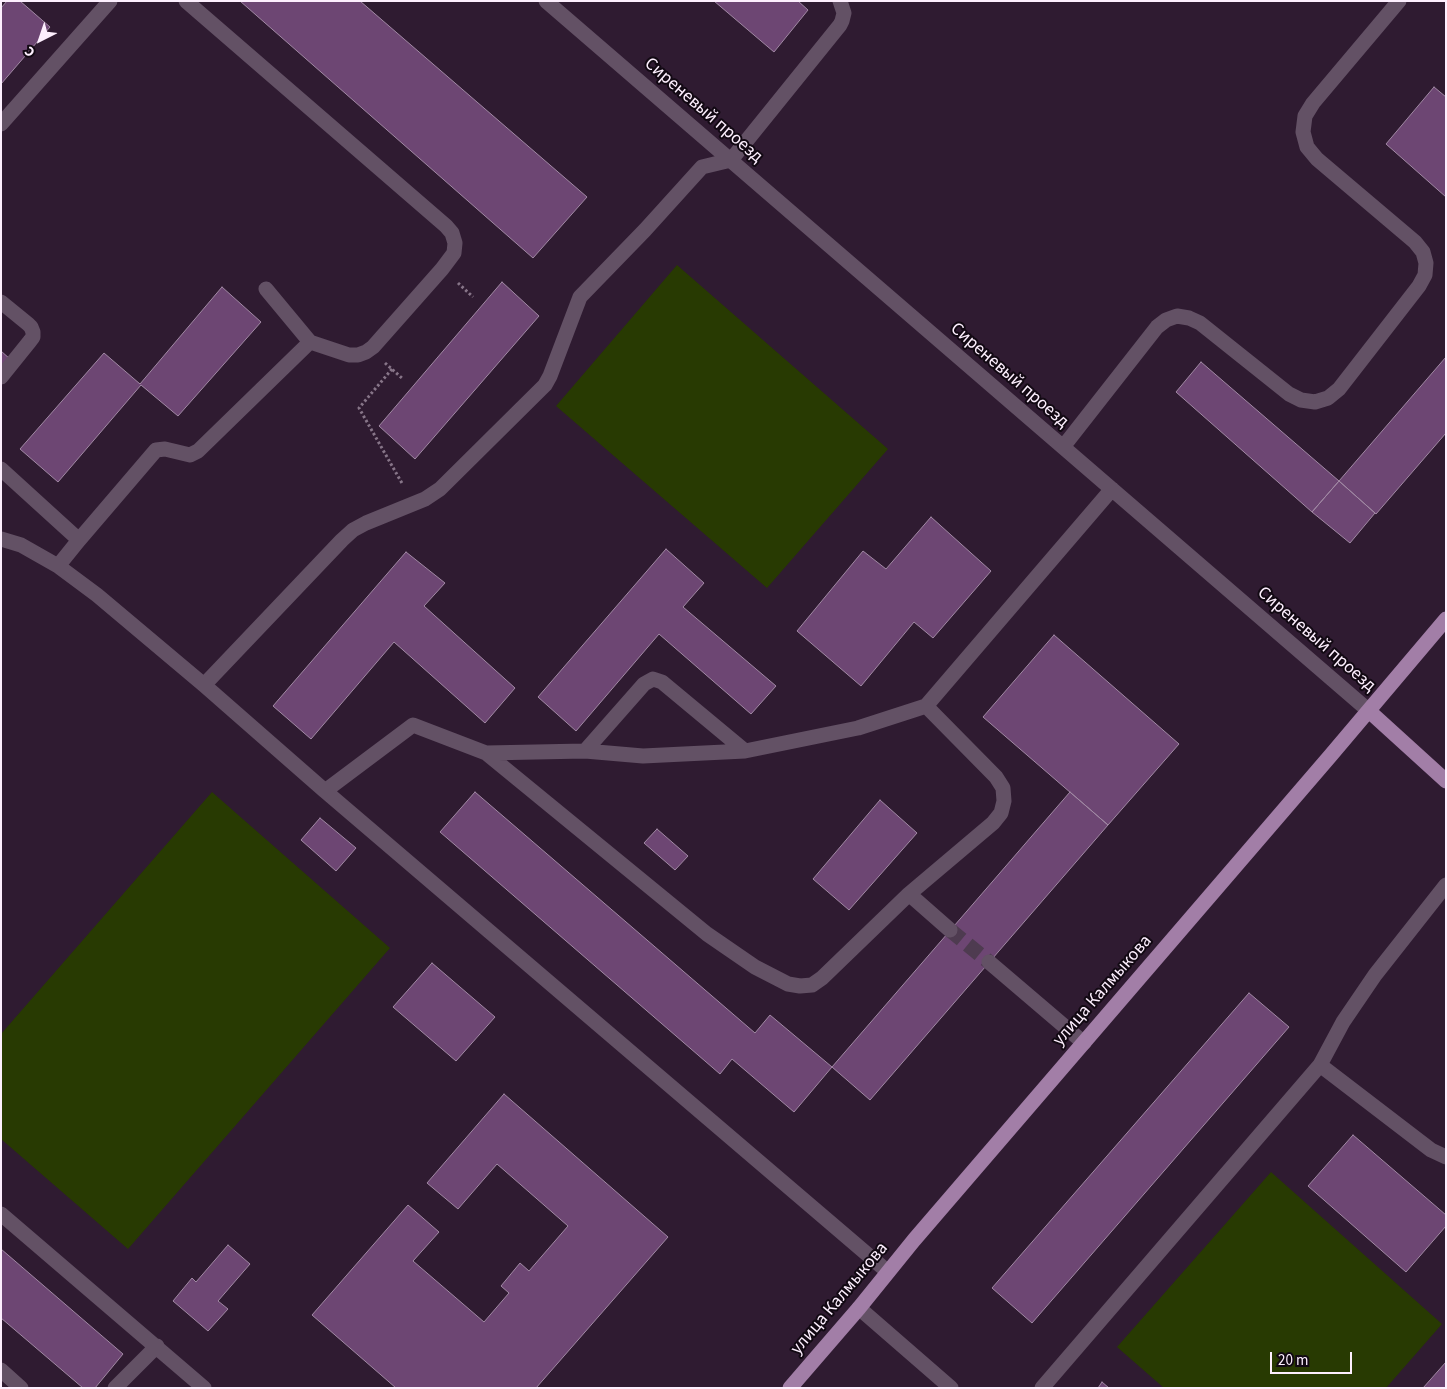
<!DOCTYPE html>
<html>
<head>
<meta charset="utf-8">
<style>
	body { margin:0 }
	#map { position:relative; width:1447px; height:1389px; overflow:hidden; background:#2f1b31; font-family:"Source Sans 3",sans-serif }
	canvas { display:block }
	.frame { position:absolute; inset:0; border:2px solid #fdeffe; pointer-events:none }
	.north { position:absolute; left:15px; top:15px; width:50px; height:50px; -webkit-text-stroke:4px #120913; paint-order:stroke; rotate:221deg; font-size:14px; font-weight:700; line-height:20px; text-align:center; color:#fdeffe }
	.north::after { content:''; display:block; margin:auto; width:18px; height:22px; background:#fdeffe; clip-path:polygon(50% 0,100% 100%,50% 72%,0 100%) }
	.scale { position:absolute; left:1270px; top:1352px; width:82px; height:22px; box-sizing:border-box; border:2px solid #fdeffe; border-top:0; padding-left:6px; font-size:15px; line-height:18px; white-space:nowrap; color:#fdeffe; -webkit-text-stroke:4px #120913; paint-order:stroke }
</style>
</head>
<body>
<div id="map">
<canvas width="1447" height="1389"></canvas>
<div class="frame"></div>
<div class="north">С</div>
<div class="scale">20 m</div>
</div>
<script>
const ctx = document.querySelector('canvas').getContext('2d');
ctx.lineJoin = 'round';
function fillPath(path, color) {
  ctx.fillStyle = color;
  ctx.fill(path, 'evenodd');
}
function toPath(rows) {
  const path = new Path2D();
  for (const r of rows) {
    path.moveTo(r[0], r[1]);
    for (let i = 2; i < r.length; i += 2) path.lineTo(r[i], r[i + 1]);
  }
  return path;
}
function strokePath(path, color, width, dash) {
  ctx.strokeStyle = color;
  ctx.lineWidth = width;
  ctx.lineCap = dash ? 'butt' : 'round';
  ctx.setLineDash(dash || []);
  ctx.stroke(path);
}
function write(font, color, halo, rows, align = 'center') {
  ctx.font = font + ' "Source Sans 3",sans-serif';
  ctx.lineWidth = 4;
  ctx.setLineDash([]);
  ctx.textBaseline = 'middle';
  ctx.strokeStyle = halo;
  ctx.fillStyle = color;
  for (const [text, x, y, turn = 0] of rows) {
    ctx.save();
    ctx.translate(x, y);
    ctx.rotate((+turn || 0) * Math.PI / 180);
    ctx.textAlign = isNaN(turn) ? turn : align;
    if (halo) ctx.strokeText(text, 0, 0);
    ctx.fillText(text, 0, 0);
    ctx.restore();
  }
}
fillPath(toPath([
	[677,265,888,449,767,588,556,406],
	[212,792,390,948,128,1249,1,1139,1,1034],
	[1271,1172,1442,1324,1386,1388,1164,1388,1117,1347]
]), '#283a02');
const building = toPath([
	[7,1,20,1,50,27,1,84,1,8,7,1],
	[240,1,360,1,587,197,533,258,240,1],
	[714,1,798,1,808,10,774,52,714,1],
	[1434,87,1446,97,1446,197,1386,144,1434,87],
	[502,282,539,316,415,459,379,426,502,282],
	[222,287,261,322,178,416,141,385,58,482,20,449,104,353,140,384,222,287],
	[1,351,10,359,1,370,1,351],
	[1446,357,1446,433,1376,514,1339,481,1446,357],
	[1201,362,1339,481,1312,512,1176,392,1201,362],
	[1339,481,1375,513,1350,543,1312,512,1339,481],
	[931,517,991,571,933,638,914,622,861,686,797,631,863,551,886,569,931,517],
	[666,549,704,583,683,607,776,686,751,714,659,634,576,731,538,697,666,549],
	[406,552,445,583,424,606,515,688,485,723,394,642,311,739,273,706,406,552],
	[1054,635,1179,744,1108,825,983,717,1054,635],
	[475,792,755,1033,770,1015,832,1067,794,1112,732,1059,720,1074,440,832,475,792],
	[1070,792,1108,825,870,1100,832,1067,1070,792],
	[880,800,917,833,849,910,813,879,880,800],
	[320,818,356,848,336,871,301,840,320,818],
	[657,829,688,856,675,870,644,843,657,829],
	[432,963,495,1017,456,1061,393,1007,432,963],
	[1249,993,1289,1027,1032,1323,992,1288,1249,993],
	[504,1094,668,1237,536,1388,396,1388,312,1315,408,1205,439,1232,413,1261,484,1322,509,1293,501,1286,520,1263,529,1271,568,1226,497,1164,458,1209,427,1183,504,1094],
	[1353,1135,1446,1215,1446,1226,1406,1272,1308,1186,1353,1135],
	[228,1245,250,1264,218,1301,228,1309,208,1331,173,1301,192,1278,196,1282,228,1245],
	[1,1249,123,1354,95,1388,83,1388,1,1318,1,1249],
	[1446,1362,1446,1388,1423,1388,1446,1362],
	[1102,1382,1109,1388,1098,1388,1102,1382]
]);
fillPath(building, '#6d4673');
strokePath(building, '#a189a4', 1);
strokePath(toPath([
	[950,930,989,962]
]), '#4e3b50', 15, [15, 8]);
strokePath(toPath([
	[458,283,473,297],
	[385,363,403,379],
	[392,369,359,408,403,485]
]), '#877588', 3, [2.5, 2.5]);
strokePath(toPath([
	[546,1,1369,711],
	[1,124,110,1],
	[266,289,310,342],
	[1,302,28,324,31,327,33,332,33,337,30,341,1,377],
	[1063,447,1157,327,1166,320,1177,316,1189,318,1200,323,1289,394,1301,400,1315,402,1328,398,1339,389,1419,286,1425,275,1426,263,1423,252,1415,242,1317,159,1307,147,1303,132,1305,116,1313,103,1399,1],
	[1,469,79,540,58,566],
	[1,539,21,545,58,566,97,595,204,685,325,791,413,725,486,753,707,934,755,967,788,984,800,986,812,985,822,978,909,894,950,930],
	[79,540,156,450,165,449,190,455,198,451,310,342,349,355,358,355,366,352,373,347,442,269,454,253,455,243,452,233,446,226,186,1],
	[204,685,342,540,353,530,366,523,425,499,440,489,545,385,550,376,580,297,645,230,702,167,731,160,840,25,842,21,844,13,840,1],
	[585,751,643,756,745,751,858,728,926,706,1112,489],
	[486,753,585,751,644,684,653,679,662,682,745,751],
	[325,791,888,1272],
	[909,894,993,823,1001,813,1004,801,1003,788,996,777,926,706],
	[989,962,1084,1043],
	[1320,1065,1431,1150,1446,1157],
	[1,1214,204,1388],
	[859,1308,951,1388],
	[1,1370,21,1388],
	[115,1388,157,1346],
	[1042,1388,1320,1065,1343,1022,1375,975,1446,885]
]), '#635165', 15);
strokePath(toPath([
	[1369,711,1446,781],
	[790,1388,859,1308,914,1240,1331,755,1446,619]
]), '#a27ea7', 15);
write('18px', '#fdeffe', '#120913', [
	["Сиреневый проезд",703,111,41],
	["Сиреневый проезд",1009,376,41],
	["Сиреневый проезд",1316,640,41],
	["улица Калмыкова",1103,991,-49],
	["улица Калмыкова",840,1299,-50]
]);
</script>
</body>
</html>
